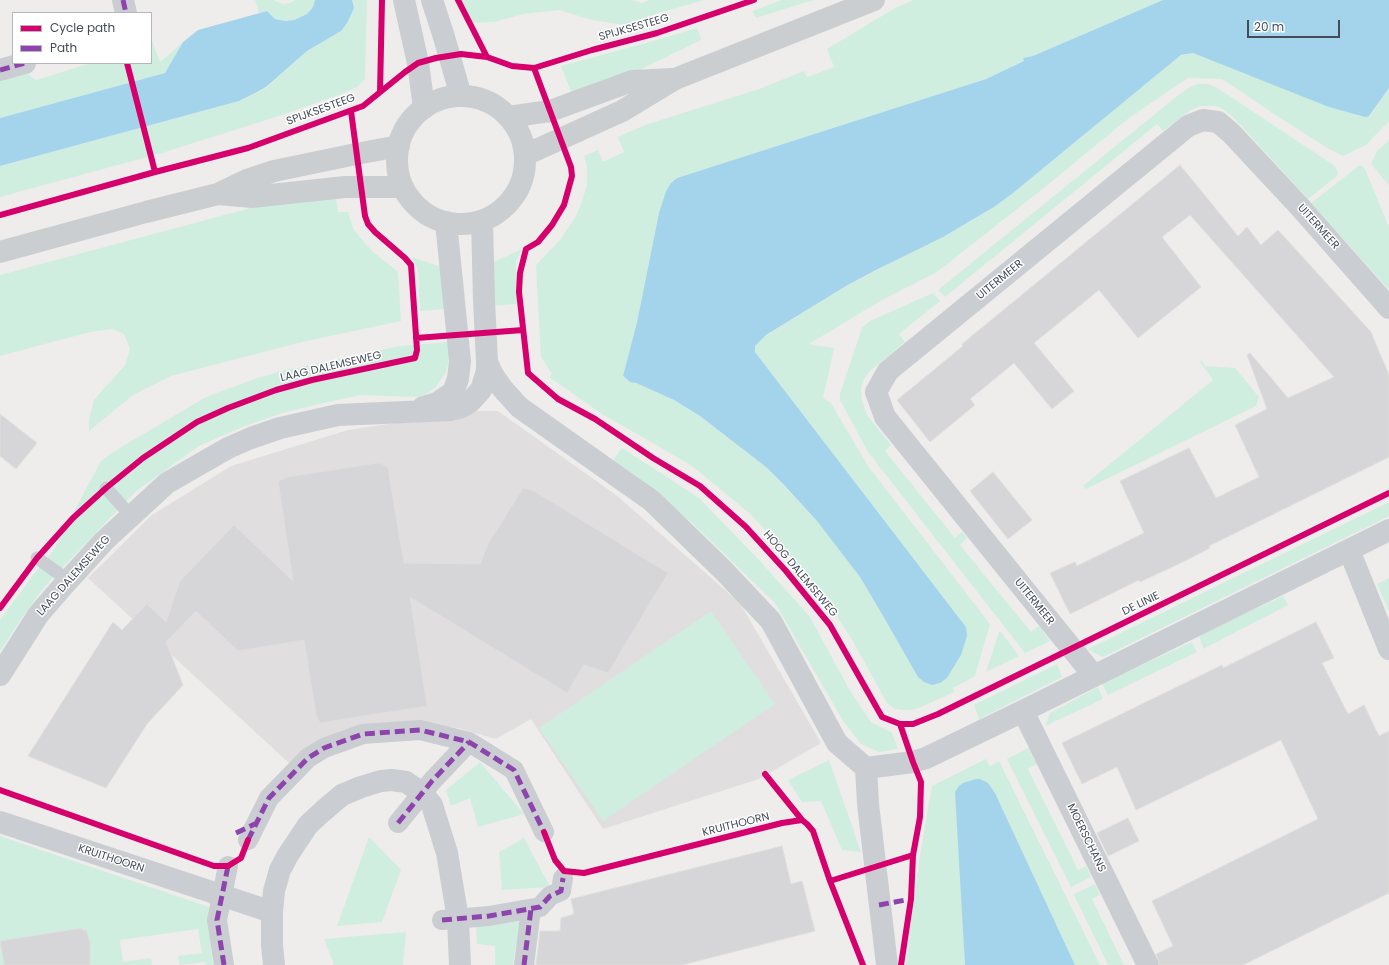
<!DOCTYPE html>
<html>
<head>
<meta charset="utf-8">
<style>
	body { margin:0 }
	#map { position:relative; width:1389px; height:965px; overflow:hidden; background:#eeedec; font-family:Poppins,sans-serif }
	canvas { display:block }
	.legend { position:absolute; left:12px; top:12px; width:140px; height:52px; box-sizing:border-box; background:#fff; border:1px solid #b4b7bd; margin:0; padding:5px 7px; list-style:none; font-size:12px; color:#444c59 }
	.legend li { display:flex; align-items:center; gap:8px; height:20px }
	.legend b { width:20px; border:1px solid #b4b7bd }
	.scale { position:absolute; left:1247px; top:20px; width:93px; height:18px; box-sizing:border-box; border:2px solid #444c59; border-top:0; padding-left:5px; font-size:12px; line-height:14px; white-space:nowrap; color:#444c59; -webkit-text-stroke:3px #fff; paint-order:stroke }
</style>
</head>
<body>
<div id="map">
<canvas width="1389" height="965"></canvas>
<ul class="legend">
<li><b style="height:5px;background:#d6006c"></b>Cycle path</li>
<li><b style="height:5px;background:#8e44ad"></b>Path</li>
</ul>
<div class="scale">20 m</div>
</div>
<script>
const ctx = document.querySelector('canvas').getContext('2d');
ctx.lineJoin = 'round';
function fillPath(path, color) {
  ctx.fillStyle = color;
  ctx.fill(path, 'evenodd');
}
function toPath(rows) {
  const path = new Path2D();
  for (const r of rows) {
    if (r.length === 3) {
      path.moveTo(r[0] + r[2], r[1]);
      path.arc(r[0], r[1], r[2], 0, 2 * Math.PI);
      continue;
    }
    path.moveTo(r[0], r[1]);
    for (let i = 2; i < r.length; i += 2) path.lineTo(r[i], r[i + 1]);
  }
  return path;
}
function strokePath(path, color, width, dash) {
  ctx.strokeStyle = color;
  ctx.lineWidth = width;
  ctx.lineCap = dash ? 'butt' : 'round';
  ctx.setLineDash(dash || []);
  ctx.stroke(path);
}
function write(font, color, halo, rows, align = 'center') {
  ctx.font = font + ' Poppins,sans-serif';
  ctx.lineWidth = 3;
  ctx.setLineDash([]);
  ctx.textBaseline = 'middle';
  ctx.strokeStyle = halo;
  ctx.fillStyle = color;
  for (const [text, x, y, turn = 0] of rows) {
    ctx.save();
    ctx.translate(x, y);
    ctx.rotate((+turn || 0) * Math.PI / 180);
    ctx.textAlign = isNaN(turn) ? turn : align;
    if (halo) ctx.strokeText(text, 0, 0);
    ctx.fillText(text, 0, 0);
    ctx.restore();
  }
}
fillPath(toPath([
	[475,411,498,411,616,495,740,603,821,743,759,779,603,829,531,719,496,739,458,728,417,724,322,741,289,763,88,578,152,515,231,466,348,430]
]), '#e0dede');
fillPath(toPath([
	[255,0,274,0,277,2,284,4,290,3,295,0,315,0,313,7,307,14,294,20,285,21,275,19,267,11,259,13],
	[352,0,367,0,365,79,357,87,341,94,282,115,162,153,0,197,0,166,239,101,266,88,307,51,341,31,353,8],
	[453,0,631,0,642,3,650,0,705,0,658,13,625,25,592,20,559,10,524,14,494,22,466,23],
	[782,0,813,0,756,18,752,11],
	[914,0,1163,0,1033,56,1023,58,1024,61,986,79,677,178,671,183,666,191,659,213,637,322,623,376,630,382,636,383,674,400,700,416,766,467,817,521,832,539,860,577,886,621,947,678,961,655,966,627,755,352,755,346,765,336,848,285,964,225,994,207,1019,188,1180,56,1193,53,1285,89,1370,116,1389,88,1389,121,1366,145,1343,156,1329,149,1277,116,1222,79,1188,78,1129,118,1045,187,937,272,882,300,809,344,834,348,823,398,831,403,868,466,990,624,975,676,953,688,954,692,921,707,912,710,902,710,895,709,887,703,851,638,826,600,787,553,750,514,720,489,692,466,658,446,602,414,549,377,552,374,541,357,536,267,537,264,561,239,576,216,582,201,587,185,587,166,584,156,598,150,603,162,624,152,618,137,645,125,759,89,804,71,807,77,834,67,827,49,895,8],
	[697,28,701,40,627,76,572,94,561,66,653,41],
	[151,38,160,62,183,42,165,73,0,118,0,79,25,72,36,80,91,63,151,63],
	[1198,84,1208,84,1216,87,1332,164,1336,168,1338,173,1336,177,1308,199,1233,117,1221,108,1216,106,1200,106,1191,110,1163,131,1157,124,945,297,938,290,1176,97,1190,87],
	[1389,140,1389,185,1371,164,1377,151],
	[1360,165,1365,169,1389,227,1389,290,1311,203],
	[336,198,338,212,348,212,353,228,358,235,373,252,396,270,398,273,401,321,302,342,171,376,133,395,89,431,89,419,94,400,125,365,130,349,124,334,112,329,90,332,0,356,0,275,258,206],
	[522,249,516,262,517,304,492,306,489,264],
	[411,257,442,267,445,309,420,311,418,274,417,267],
	[933,293,940,301,899,334,905,342,870,371,864,379,861,389,862,401,867,415,891,445,885,451,955,538,962,532,967,538,960,545,1031,632,1039,626,1050,641,1025,653,868,452,840,400,840,394,862,328,870,321],
	[447,342,449,354,448,365,445,374,435,388,426,394,418,397,360,395,315,405,282,413,240,428,199,446,135,492,46,585,23,616,0,651,0,620,33,575,53,551,101,461,113,452,206,397,257,378,282,371,400,346],
	[1201,360,1205,366,1235,368,1259,397,1256,406,1086,489,1083,486,1213,380,1200,362],
	[622,448,699,498,760,561,810,617,849,689,871,722,892,733,898,749,879,752,861,744,843,721,775,603,692,523,612,461],
	[1389,502,1389,516,1103,657,1094,653,1088,649],
	[1389,578,1389,611,1377,584],
	[1283,596,1288,605,1203,649,1199,635],
	[711,611,775,704,603,821,539,728],
	[999,632,1001,632,1019,656,986,672],
	[1192,642,1197,652,1108,695,1102,683],
	[1057,664,1062,677,979,719,974,705],
	[1098,687,1103,699,1045,726,1050,713],
	[1028,748,1037,764,1028,769,1078,870,1086,866,1091,877,1071,887,1007,759],
	[986,759,990,766,999,761,1100,965,1075,965,995,793,962,893,965,965,906,965,920,854,932,786],
	[829,760,861,852,842,850,821,801,802,802,788,780],
	[480,762,524,814,478,827,470,798,451,806,446,790],
	[0,836,209,907,208,923,213,965,206,965,205,962,180,965,178,956,202,953,198,929,120,940,123,962,151,958,152,965,0,965],
	[369,837,401,870,382,922,337,926],
	[524,838,550,887,502,890,499,852],
	[1095,884,1100,895,1092,899,1124,965,1108,965,1074,895,1074,894],
	[520,921,513,965,495,965,495,946,477,944,476,926],
	[406,932,403,965,334,965,324,939]
]), '#d0eedf');
fillPath(toPath([
	[315,0,352,0,354,8,347,23,341,31,307,51,266,87,257,92,239,101,0,166,0,118,165,73,183,42,198,30,267,11,275,19,285,21,294,20,307,14,313,7],
	[1163,0,1389,0,1389,88,1369,116,1365,117,1329,107,1193,53,1181,55,1013,193,994,207,943,237,876,270,846,286,766,335,755,346,755,352,966,627,967,636,961,655,947,678,940,683,932,685,924,682,918,677,886,621,860,577,817,521,784,485,766,467,700,416,674,400,636,383,630,382,623,376,637,322,659,213,666,191,671,183,677,178,986,79,1024,61,1023,58,1033,56],
	[976,779,980,779,988,783,995,793,1075,965,965,965,955,792,959,786,963,783]
]), '#a4d4ec');
const building = toPath([
	[1180,165,1238,236,1247,227,1261,245,1278,230,1371,332,1389,375,1389,457,1209,546,1210,548,1187,560,1140,582,1139,580,1070,614,1050,573,1075,562,1077,566,1144,533,1120,481,1189,448,1216,498,1259,477,1235,425,1267,409,1247,355,1250,353,1288,398,1334,377,1190,215,1162,237,1201,287,1138,338,1099,290,1034,343,1074,391,1052,409,1014,363,970,399,975,405,930,442,897,400,963,346,962,344,1180,165],
	[0,414,37,443,16,469,0,456,0,414],
	[377,463,381,463,388,468,404,563,480,564,488,544,523,488,534,491,668,573,608,673,584,665,567,693,410,597,427,706,320,723,316,714,304,640,238,651,196,611,166,642,183,685,147,724,106,788,28,756,113,622,122,630,147,604,166,622,180,581,234,525,293,581,278,481,288,477,377,463],
	[993,472,1032,520,1008,539,970,491,993,472],
	[1316,622,1334,658,1322,663,1348,714,1364,705,1379,736,1389,731,1389,893,1243,965,1160,965,1156,954,1173,946,1152,901,1318,819,1281,740,1136,810,1117,767,1082,784,1062,743,1222,665,1223,668,1316,622],
	[1128,818,1139,841,1108,856,1097,833,1128,818],
	[782,846,791,884,802,881,815,931,682,965,536,965,540,931,560,931,561,918,574,914,571,899,782,846],
	[82,928,82,930,86,930,90,942,90,965,4,965,0,941,82,928]
]);
fillPath(building, '#d6d6d8');
strokePath(building, '#dfdfdf', 1);
strokePath(toPath([
	[106,488,131,516],
	[37,558,68,580]
]), '#cacdd1', 13);
strokePath(toPath([
	[398,823,432,781,469,742],
	[248,840,269,798,308,758,324,748,363,734,420,730,469,742,514,770,544,832],
	[442,920,489,916,540,907,550,896,561,891,563,878],
	[224,965,217,920,228,866],
	[524,965,531,909]
]), '#cacdd1', 20);
strokePath(toPath([
	[123,0,126,13],
	[0,70,25,63],
	[487,362,493,375,502,388,519,407,652,501,724,571,771,621,837,743,866,768,868,804,887,965],
	[423,407,437,403,453,392,458,379,460,361,446,222],
	[1349,550,1389,649],
	[0,675,38,615,63,586,104,541,167,483,228,448,251,438,280,428,338,415,450,410,462,407,470,402,481,390,487,371,487,362,484,300,482,221],
	[1094,676,885,417,876,392,888,371,1188,126,1203,120,1218,122,1231,133,1300,207,1389,308],
	[1023,711,1148,965],
	[866,768,913,762,926,758,1023,711,1389,530],
	[0,822,272,912],
	[274,965,272,945,272,912,274,891,280,870,288,855,308,825,322,812,342,795,361,787,381,781,392,780,406,782,422,793,432,805,447,853,458,919,460,965]
]), '#cacdd1', 22);
strokePath(toPath([
	[404,0,418,63,424,108],
	[432,0,444,37,461,96]
]), '#cacdd1', 22);
strokePath(toPath([
	[461,160,64],
	[508,117,550,111,632,81,673,79],
	[525,155,622,111,675,79,874,0],
	[218,194,252,197,345,187,403,187],
	[0,252,146,212,218,194,247,180,274,171,356,154,399,146]
]), '#cbced1', 22);
strokePath(toPath([
	[123,0,126,13],
	[0,70,25,63],
	[398,823,432,781,469,742],
	[236,833,257,823],
	[248,840,269,798,308,758,324,748,363,734,420,730,469,742,514,770,544,832],
	[879,905,911,899],
	[442,920,489,916,540,907,550,896,561,891,563,878],
	[224,965,217,920,228,866],
	[524,965,531,909]
]), '#8e44ad', 5, [10, 5]);
strokePath(toPath([
	[458,0,487,57],
	[127,63,155,172],
	[534,68,571,167,572,176,564,205,552,225,538,242,526,249,520,273,519,292,528,373,558,399,595,419,653,458,700,486,746,527,786,571,830,625,882,717,900,724,913,724,938,714,1389,493],
	[380,92,382,0],
	[0,215,155,172,248,148,363,106,405,72,418,63,436,58,461,54,487,57,512,66,534,68,592,50,657,33,754,0],
	[416,338,523,330],
	[0,608,37,558,73,518,106,488,143,458,197,422,228,408,276,390,312,380,415,358,417,350,411,265,405,258,375,232,368,224,365,216,351,111],
	[900,724,913,762,921,782,920,817,913,855,911,899,901,965],
	[765,774,802,820],
	[0,790,214,866,228,866,241,858,248,840],
	[544,832,555,860,564,871,584,873,782,823,802,820,807,824,813,831,830,881,863,965],
	[830,881,913,855]
]), '#d6006c', 6);
write('11px', '#444c59', '#fff', [
	["SPIJKSESTEEG",634,28,-16],
	["SPIJKSESTEEG",321,110,-20],
	["UITERMEER",1318,227,48],
	["UITERMEER",1000,280,-39],
	["LAAG DALEMSEWEG",331,367,-13],
	["HOOG DALEMSEWEG",800,574,50],
	["LAAG DALEMSEWEG",74,576,-48],
	["UITERMEER",1034,602,51],
	["DE LINIE",1141,604,-26],
	["KRUITHOORN",736,825,-14],
	["MOERSCHANS",1086,838,64],
	["KRUITHOORN",111,859,18]
]);
</script>
</body>
</html>
